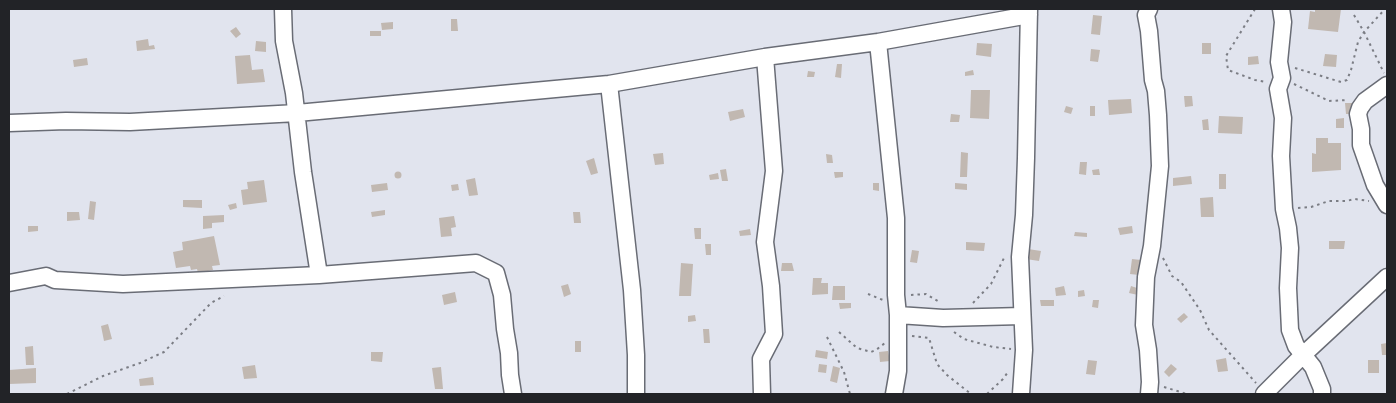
<!DOCTYPE html>
<html>
<head>
<meta charset="utf-8">
<style>
	body { margin:0 }
	#map { position:relative; width:1396px; height:403px; overflow:hidden; background:#e1e4ee; font-family:"Crimson Pro",serif }
	canvas { display:block }
	.frame { position:absolute; inset:0; border:10px solid #222327; pointer-events:none }
</style>
</head>
<body>
<div id="map">
<canvas width="1396" height="403"></canvas>
<div class="frame"></div>
</div>
<script>
const ctx = document.querySelector('canvas').getContext('2d');
ctx.lineJoin = 'round';
function fillPath(path, color) {
  ctx.fillStyle = color;
  ctx.fill(path, 'evenodd');
}
function toPath(rows) {
  const path = new Path2D();
  for (const r of rows) {
    if (r.length === 3) {
      path.moveTo(r[0] + r[2], r[1]);
      path.arc(r[0], r[1], r[2], 0, 2 * Math.PI);
      continue;
    }
    path.moveTo(r[0], r[1]);
    for (let i = 2; i < r.length; i += 2) path.lineTo(r[i], r[i + 1]);
  }
  return path;
}
function strokePath(path, color, width, dash) {
  ctx.strokeStyle = color;
  ctx.lineWidth = width;
  ctx.lineCap = dash ? 'butt' : 'round';
  ctx.setLineDash(dash || []);
  ctx.stroke(path);
}
fillPath(toPath([
	[1315,9,1341,9,1338,32,1308,29,1310,11,1315,12],
	[1093,15,1102,16,1100,35,1091,34],
	[451,19,457,19,458,31,451,31],
	[393,22,393,29,382,30,381,23],
	[236,27,241,34,236,38,230,31],
	[370,31,381,31,381,36,370,36],
	[148,39,149,46,154,45,155,49,137,51,136,41],
	[256,41,266,42,266,52,255,51],
	[977,43,992,44,991,57,976,55],
	[1202,43,1211,43,1211,54,1202,54],
	[1091,49,1100,50,1098,62,1090,61],
	[1325,54,1337,55,1336,67,1323,66],
	[250,55,252,70,263,69,265,82,237,84,235,56],
	[1258,56,1259,64,1248,65,1248,57],
	[87,58,88,65,74,67,73,60],
	[837,64,842,64,841,78,835,77],
	[973,70,974,75,965,76,965,72],
	[808,71,815,72,814,77,807,77],
	[971,90,990,90,989,119,970,118],
	[1184,96,1192,96,1193,106,1185,107],
	[1131,99,1132,113,1109,115,1108,100],
	[1345,103,1353,103,1353,114,1346,114],
	[1066,106,1073,108,1071,114,1064,112],
	[1090,106,1095,106,1095,116,1090,116],
	[743,109,745,117,730,121,728,112],
	[951,114,960,115,959,122,950,122],
	[1219,116,1243,117,1242,134,1218,133],
	[1344,118,1344,128,1336,128,1336,119],
	[1208,119,1209,130,1203,130,1202,120],
	[1316,138,1328,138,1328,143,1341,143,1341,170,1312,172,1312,153,1316,154],
	[961,152,968,153,967,177,960,177],
	[663,153,664,164,655,165,653,154],
	[826,154,832,155,833,163,827,163],
	[594,158,598,173,591,175,586,161],
	[1080,162,1087,162,1086,175,1079,174],
	[726,169,728,181,722,181,720,170],
	[1099,169,1100,175,1093,175,1092,170],
	[398,175,3.5],
	[834,172,843,172,843,177,835,178],
	[718,173,719,179,710,180,709,175],
	[1219,174,1226,174,1226,189,1219,189],
	[1191,176,1192,184,1173,186,1173,178],
	[475,178,478,195,469,196,466,180],
	[264,180,267,202,243,205,241,190,248,189,247,182],
	[387,183,388,190,372,192,371,185],
	[873,183,879,183,879,191,873,190],
	[955,183,967,184,967,190,955,189],
	[458,184,459,190,452,191,451,185],
	[1213,197,1214,217,1201,217,1200,198],
	[183,200,202,200,202,208,183,207],
	[90,201,96,202,94,220,88,219],
	[236,203,237,208,230,210,228,205],
	[385,210,385,215,372,217,371,212],
	[67,212,79,212,80,220,67,221],
	[573,212,580,212,581,223,574,223],
	[224,215,224,222,212,223,212,228,203,229,203,216],
	[454,216,456,227,451,228,452,236,441,237,439,218],
	[28,226,38,226,38,231,28,232],
	[1132,226,1133,233,1120,235,1118,228],
	[694,228,701,228,701,239,695,239],
	[750,229,751,235,740,236,739,231],
	[1075,232,1087,233,1087,237,1074,236],
	[214,236,220,265,212,266,213,270,198,273,197,269,191,270,190,266,176,268,173,252,183,250,182,242],
	[1329,241,1345,241,1344,249,1329,249],
	[966,242,985,243,984,251,966,250],
	[705,244,711,244,711,255,706,255],
	[1028,249,1041,251,1039,261,1026,259],
	[912,250,919,251,917,263,910,262],
	[1132,259,1141,260,1139,275,1130,274],
	[681,263,693,264,691,296,679,296],
	[782,263,792,263,794,271,781,271],
	[813,278,822,278,821,283,828,283,828,294,812,295],
	[568,284,571,294,564,297,561,286],
	[833,286,845,286,845,300,832,300],
	[1064,286,1066,295,1056,296,1055,288],
	[1131,286,1140,289,1138,295,1129,293],
	[1084,290,1085,296,1078,297,1078,291],
	[455,292,457,302,444,305,442,295],
	[1040,300,1054,300,1054,306,1041,306],
	[1093,300,1099,300,1098,308,1092,307],
	[839,303,851,303,851,308,840,309],
	[1184,313,1188,317,1181,323,1177,319],
	[695,315,696,321,688,322,688,316],
	[108,324,112,339,104,341,101,326],
	[703,329,709,329,710,343,704,343],
	[575,341,581,341,581,352,575,352],
	[1387,343,1387,355,1382,355,1381,344],
	[33,346,34,365,26,365,25,347],
	[816,350,828,352,827,359,815,357],
	[888,351,890,361,880,362,879,352],
	[371,352,383,352,382,362,371,361],
	[1226,358,1228,371,1218,372,1216,360],
	[1088,360,1097,361,1095,375,1086,374],
	[1368,360,1379,360,1379,373,1368,373],
	[819,364,827,365,826,373,818,372],
	[1171,364,1177,369,1169,377,1164,372],
	[255,365,257,378,244,379,242,367],
	[833,366,840,368,837,383,830,381],
	[441,367,443,389,435,389,432,368],
	[36,368,36,383,9,384,9,370],
	[153,377,154,385,140,386,139,379]
]), '#c1b8b1');
const minor = toPath([
	[283,9,284,41,294,93,303,172,319,275],
	[1149,9,1146,15,1149,31,1153,80,1156,91,1158,115,1160,166,1152,246,1146,277,1144,325,1148,350,1150,382,1149,394],
	[1281,9,1283,22,1279,62,1282,78,1278,89,1283,118,1281,156,1284,209,1288,228,1290,248,1288,288,1290,330,1296,346,1313,367,1322,389,1322,394],
	[878,42,896,218,896,295,898,315,898,371,894,394],
	[609,84,632,290,636,355,636,394],
	[1387,85,1365,101,1360,108,1358,114,1361,129,1361,145,1375,185,1387,205],
	[9,123,66,121,130,122,297,113,609,84,765,57,878,42,1029,15],
	[9,283,46,276,55,280,123,284,319,275,476,263,496,273,502,295,505,329,509,353,510,375,513,394],
	[898,315,943,318,1022,316],
	[762,394,761,359,774,334,771,286,765,242,774,171,765,57],
	[1021,394,1024,350,1020,257,1024,215,1026,158,1029,9],
	[1264,394,1303,355,1387,277]
]);
strokePath(minor, '#696c75', 19);
strokePath(toPath([
	[1255,9,1226,56,1228,70,1255,80,1266,82],
	[1354,15,1364,32,1384,73],
	[1295,68,1341,82,1347,80,1351,70,1358,42,1364,32,1385,9],
	[1294,84,1329,101,1348,100],
	[1298,208,1311,207,1329,201,1346,201,1355,199,1369,201],
	[1163,258,1172,276,1181,282,1200,310,1209,330,1256,383],
	[868,294,883,300],
	[911,295,926,294,941,303],
	[973,303,991,284,1005,256],
	[839,332,857,348,871,352,876,350,885,343],
	[954,332,964,339,993,347,1011,349],
	[912,336,929,338,937,364,947,375,971,394],
	[827,337,844,372,850,394],
	[1164,387,1187,394],
	[67,394,103,376,140,363,164,352,211,303,224,296],
	[987,394,1003,379,1008,372]
]), '#7b7d84', 2, [2.5, 4]);
strokePath(minor, '#fff', 16);
</script>
</body>
</html>
